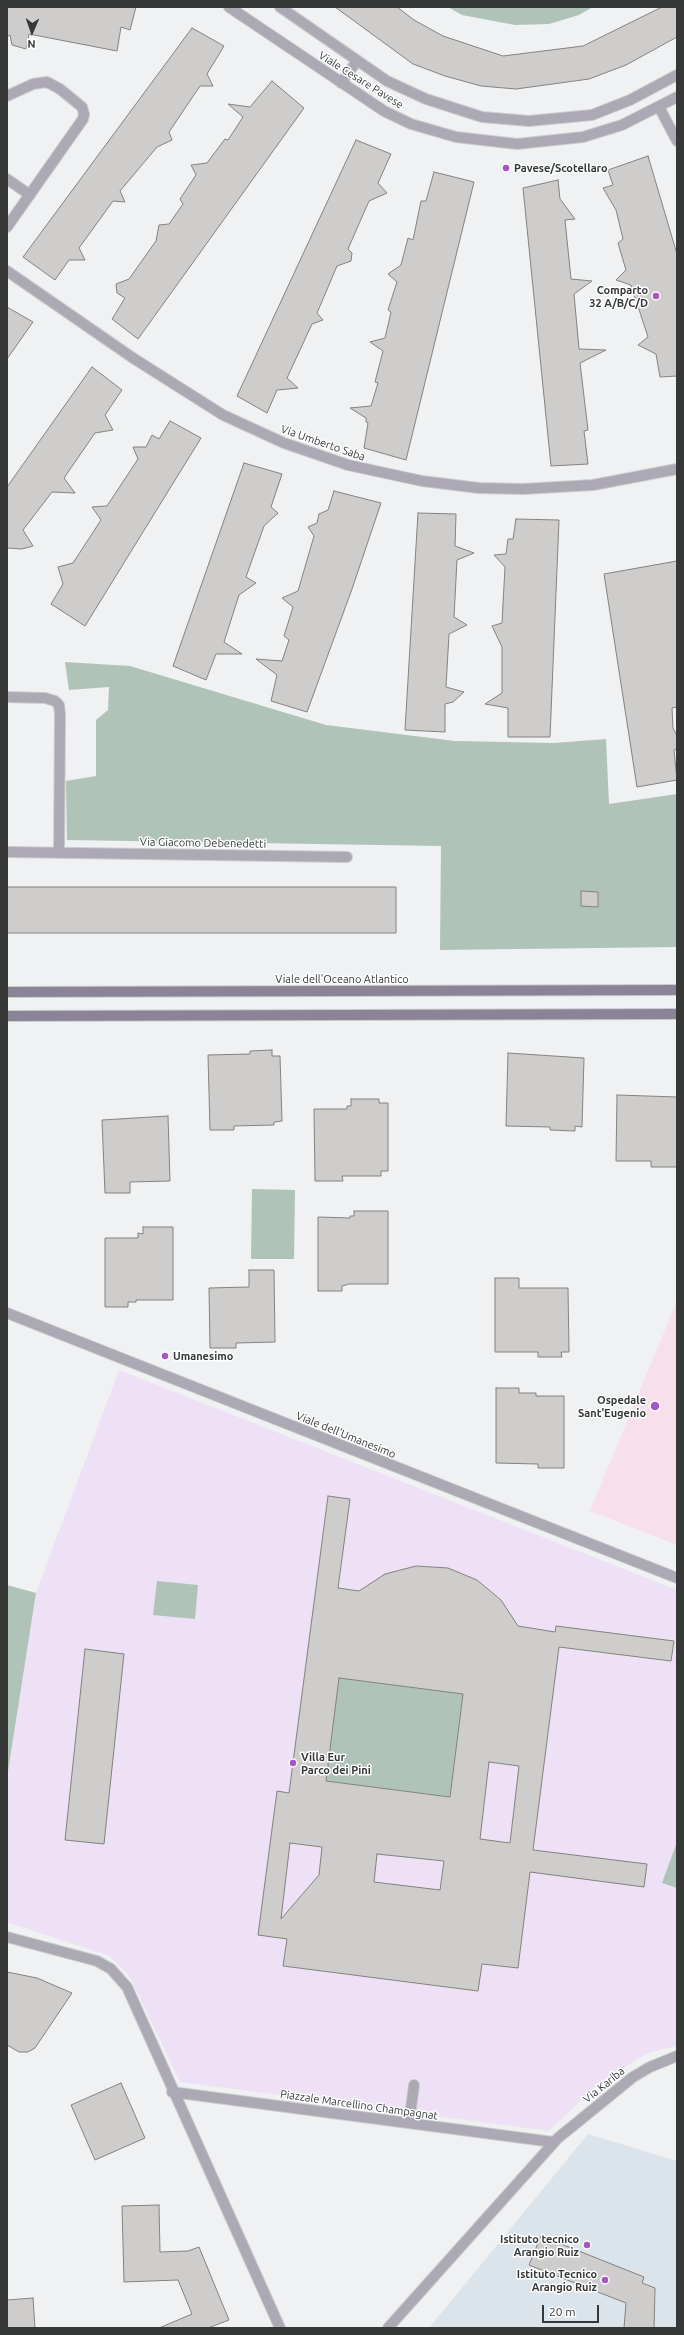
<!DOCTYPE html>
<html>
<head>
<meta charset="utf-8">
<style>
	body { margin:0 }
	#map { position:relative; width:684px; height:2335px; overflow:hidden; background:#eff1f3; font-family:Ubuntu,sans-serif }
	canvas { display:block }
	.frame { position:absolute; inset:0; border:8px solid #363737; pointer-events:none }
	.north { position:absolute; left:12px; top:12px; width:40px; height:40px; -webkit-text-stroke:3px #fdfeff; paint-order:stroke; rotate:182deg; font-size:11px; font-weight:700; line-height:16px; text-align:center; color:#363737 }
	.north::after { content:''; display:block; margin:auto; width:14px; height:18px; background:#363737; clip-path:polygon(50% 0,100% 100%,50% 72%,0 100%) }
	.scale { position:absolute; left:542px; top:2305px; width:57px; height:18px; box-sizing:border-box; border:2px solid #363737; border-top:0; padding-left:5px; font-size:12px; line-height:14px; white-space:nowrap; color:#363737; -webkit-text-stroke:3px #fdfeff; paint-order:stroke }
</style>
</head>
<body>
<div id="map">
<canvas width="684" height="2335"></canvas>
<div class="frame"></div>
<div class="north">N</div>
<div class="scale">20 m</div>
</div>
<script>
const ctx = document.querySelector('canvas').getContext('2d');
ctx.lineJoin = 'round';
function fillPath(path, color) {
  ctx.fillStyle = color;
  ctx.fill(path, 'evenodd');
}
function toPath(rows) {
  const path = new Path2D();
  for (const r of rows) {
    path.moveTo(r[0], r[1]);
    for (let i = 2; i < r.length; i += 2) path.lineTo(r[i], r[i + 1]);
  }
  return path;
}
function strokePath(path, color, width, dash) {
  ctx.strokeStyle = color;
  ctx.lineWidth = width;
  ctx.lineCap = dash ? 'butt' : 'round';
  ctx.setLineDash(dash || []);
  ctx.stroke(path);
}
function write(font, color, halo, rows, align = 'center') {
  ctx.font = font + ' Ubuntu,sans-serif';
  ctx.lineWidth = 3;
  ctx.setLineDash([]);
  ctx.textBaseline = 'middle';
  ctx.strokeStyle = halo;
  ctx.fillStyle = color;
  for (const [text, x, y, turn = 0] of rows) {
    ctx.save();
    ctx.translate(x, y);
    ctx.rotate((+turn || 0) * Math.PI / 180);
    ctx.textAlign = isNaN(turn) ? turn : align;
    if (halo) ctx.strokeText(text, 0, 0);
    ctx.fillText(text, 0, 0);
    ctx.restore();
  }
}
fillPath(toPath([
	[119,1370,677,1590,677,2046,648,2053,600,2082,549,2131,180,2082,130,1977,110,1956,7,1922,7,1778,36,1593]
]), '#efe1f5');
fillPath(toPath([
	[588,2134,677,2161,677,2328,429,2328]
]), '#dce4eb');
fillPath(toPath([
	[677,1301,677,1545,590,1511]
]), '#f7dfec');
fillPath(toPath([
	[448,7,593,7,579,15,549,24,515,25,462,15],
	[65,662,130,666,326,725,455,741,554,743,606,739,609,804,677,794,677,947,440,950,441,846,67,840,66,781,96,776,96,720,108,710,109,687,69,690],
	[252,1189,295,1190,294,1259,251,1259],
	[157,1581,198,1585,195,1619,153,1615],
	[7,1585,36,1593,7,1778],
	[339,1678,463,1694,450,1797,326,1781],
	[677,1842,677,1888,662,1883]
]), '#b0c3b9');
const building = toPath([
	[7,7,136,7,130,30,121,27,117,51,29,34,26,49,12,45,10,35,7,37,7,7],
	[335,7,397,7,414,20,443,36,503,56,583,46,662,7,677,7,677,37,626,65,589,79,516,89,481,86,445,76,413,64,335,7],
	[192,28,224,46,207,74,213,86,200,86,169,132,172,140,157,147,120,191,125,202,113,201,79,248,85,260,69,260,55,280,23,257,192,28],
	[272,81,304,108,138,339,112,319,125,298,117,293,116,284,129,279,156,241,159,225,169,224,183,204,180,199,196,175,191,165,207,163,225,139,228,140,243,117,228,104,250,107,272,81],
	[356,140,391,154,378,183,387,193,369,201,348,249,352,253,351,261,337,266,317,313,323,320,312,324,287,378,298,388,277,390,267,413,237,396,356,140],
	[648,156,677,254,677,376,660,377,656,354,638,345,648,337,631,285,616,280,626,270,618,243,623,239,616,210,603,188,613,185,608,170,648,156],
	[434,172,474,182,406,460,364,448,368,423,366,422,366,418,350,408,371,406,378,383,375,382,383,351,370,342,385,338,391,312,388,310,397,282,388,274,401,265,408,238,413,240,421,201,426,201,434,172],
	[558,180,560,199,575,219,565,220,571,279,592,281,574,294,579,349,606,350,580,363,588,430,584,431,588,464,551,466,523,188,558,180],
	[7,307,33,322,7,359,7,307],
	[92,367,122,390,105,415,113,430,95,433,64,478,75,493,52,492,23,530,33,546,22,549,7,548,7,487,92,367],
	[170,421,201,438,85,626,51,604,63,584,58,567,73,563,101,520,92,507,107,506,138,459,133,447,146,447,152,435,159,439,170,421],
	[244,463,282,474,271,507,278,513,264,526,246,577,256,583,239,595,224,642,242,654,216,654,206,680,173,666,244,463],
	[334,491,381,503,352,589,307,712,271,701,277,675,256,659,282,661,289,640,284,636,293,607,282,598,298,591,314,536,308,527,317,523,319,514,328,510,334,491],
	[418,513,456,514,455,546,474,553,457,560,454,617,467,625,449,634,446,687,464,692,453,702,445,704,445,732,405,730,418,513],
	[516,519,559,520,550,737,508,737,508,708,485,704,502,693,502,647,492,626,502,623,505,567,494,555,506,554,508,539,513,539,516,519],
	[677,561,677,707,672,708,673,728,677,736,677,749,674,750,677,780,637,787,604,574,677,561],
	[7,887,396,887,396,933,7,933,7,887],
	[581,891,598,892,598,907,581,906,581,891],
	[272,1050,272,1056,280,1056,282,1121,274,1122,274,1125,234,1126,234,1130,210,1130,208,1055,250,1054,250,1051,272,1050],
	[508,1053,584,1058,582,1127,575,1126,575,1131,550,1130,550,1127,506,1126,508,1053],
	[617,1095,677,1097,677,1167,651,1167,651,1161,616,1161,617,1095],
	[351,1099,379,1099,379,1103,388,1103,388,1171,381,1171,381,1176,342,1176,343,1181,315,1181,314,1109,347,1109,347,1106,351,1106,351,1099],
	[168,1116,170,1181,130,1182,130,1193,105,1193,102,1120,168,1116],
	[354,1211,388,1211,388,1284,349,1284,342,1286,342,1291,318,1291,318,1217,350,1218,350,1216,354,1216,354,1211],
	[143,1227,173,1227,173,1300,136,1300,136,1302,128,1302,128,1307,105,1307,105,1238,138,1238,138,1233,143,1234,143,1227],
	[249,1270,274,1270,275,1342,236,1343,236,1348,210,1348,209,1288,249,1287,249,1270],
	[495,1278,519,1278,519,1288,568,1288,569,1352,561,1352,562,1357,538,1357,538,1352,495,1352,495,1278],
	[496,1388,519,1388,519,1393,536,1393,536,1396,564,1396,564,1468,538,1468,538,1464,496,1463,496,1388],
	[328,1496,350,1499,338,1588,359,1591,385,1574,416,1566,448,1568,477,1580,501,1600,518,1626,555,1632,556,1626,674,1641,671,1661,559,1647,533,1850,647,1864,644,1887,530,1872,518,1968,482,1964,478,1991,283,1966,287,1939,258,1935,277,1791,289,1793,328,1496],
	[339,1678,463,1694,450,1797,326,1781,339,1678],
	[489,1762,519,1766,510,1843,480,1839,489,1762],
	[290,1843,322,1847,319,1875,281,1919,290,1843],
	[377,1854,444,1861,440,1890,374,1882,377,1854],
	[85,1649,124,1654,104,1844,65,1840,85,1649],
	[7,1972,37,1978,72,1993,35,2048,28,2052,19,2052,7,2045,7,1972],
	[121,2083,145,2138,95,2160,71,2105,121,2083],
	[159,2205,160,2252,188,2251,199,2247,229,2320,208,2328,159,2328,192,2314,178,2280,124,2282,122,2206,159,2205],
	[541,2236,644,2277,642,2283,655,2288,654,2328,624,2328,626,2303,529,2265,541,2236],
	[33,2298,35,2328,7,2328,7,2300,33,2298]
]);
fillPath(building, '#cfcdcb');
strokePath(building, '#83827f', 1);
const minor = toPath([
	[229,7,384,111,411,124,456,137,517,144,583,137,622,125,677,97],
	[280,7,387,81,426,99,482,117,529,121,592,115,630,100,677,75],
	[341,83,357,61],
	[7,96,33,84,47,82,60,89,82,107,84,114,83,119,7,227],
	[659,107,677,141],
	[7,179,30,195],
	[7,271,133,358,223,415,284,443,348,465,422,481,479,488,523,489,593,485,677,469],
	[7,697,45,698,55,701,59,705,60,715,59,852],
	[7,852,347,857],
	[7,1937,97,1961,111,1969,127,1987,280,2328],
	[172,2092,553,2142],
	[409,2123,414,2085],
	[388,2328,558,2138,633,2077,650,2067,677,2056]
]);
const tertiary = toPath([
	[7,1313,677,1578]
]);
const secondary = toPath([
	[7,992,677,990],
	[7,1016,677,1014]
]);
strokePath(minor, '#cacccd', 12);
strokePath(tertiary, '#cacccd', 12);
strokePath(secondary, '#cacccd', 12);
strokePath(minor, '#aca8b4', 10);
strokePath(tertiary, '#aca8b4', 10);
strokePath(secondary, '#8b8497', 10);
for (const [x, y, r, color] of [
	[506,168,4,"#a754c4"],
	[656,296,4,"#a754c4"],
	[165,1356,4,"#a754c4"],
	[655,1406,5,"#a754c4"],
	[293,1763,4,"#a754c4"],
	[587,2245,4,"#a754c4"],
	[605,2280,4,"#a754c4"]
]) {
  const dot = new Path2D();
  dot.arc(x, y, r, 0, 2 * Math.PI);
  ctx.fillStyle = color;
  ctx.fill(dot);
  strokePath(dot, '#fdfeff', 1.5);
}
write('11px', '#363737', '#fdfeff', [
	["Viale Cesare Pavese",361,80,32],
	["Via Umberto Saba",323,443,19],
	["Via Giacomo Debenedetti",203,843,1],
	["Viale dell'Oceano Atlantico",342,979],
	["Viale dell'Umanesimo",346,1435,22],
	["Via Kariba",604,2085,-39],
	["Piazzale Marcellino Champagnat",359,2105,8]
]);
write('bold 11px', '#363737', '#fdfeff', [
	["Pavese/Scotellaro",514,168,"left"],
	["Comparto",648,290],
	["32 A/B/C/D",648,303],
	["Umanesimo",173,1356,"left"],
	["Ospedale",646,1400],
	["Sant'Eugenio",646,1413],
	["Villa Eur",301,1757,"left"],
	["Parco dei Pini",301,1770,"left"],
	["Istituto tecnico",579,2239],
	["Arangio Ruiz",579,2252],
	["Istituto Tecnico",597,2274],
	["Arangio Ruiz",597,2287]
], 'right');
</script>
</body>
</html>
